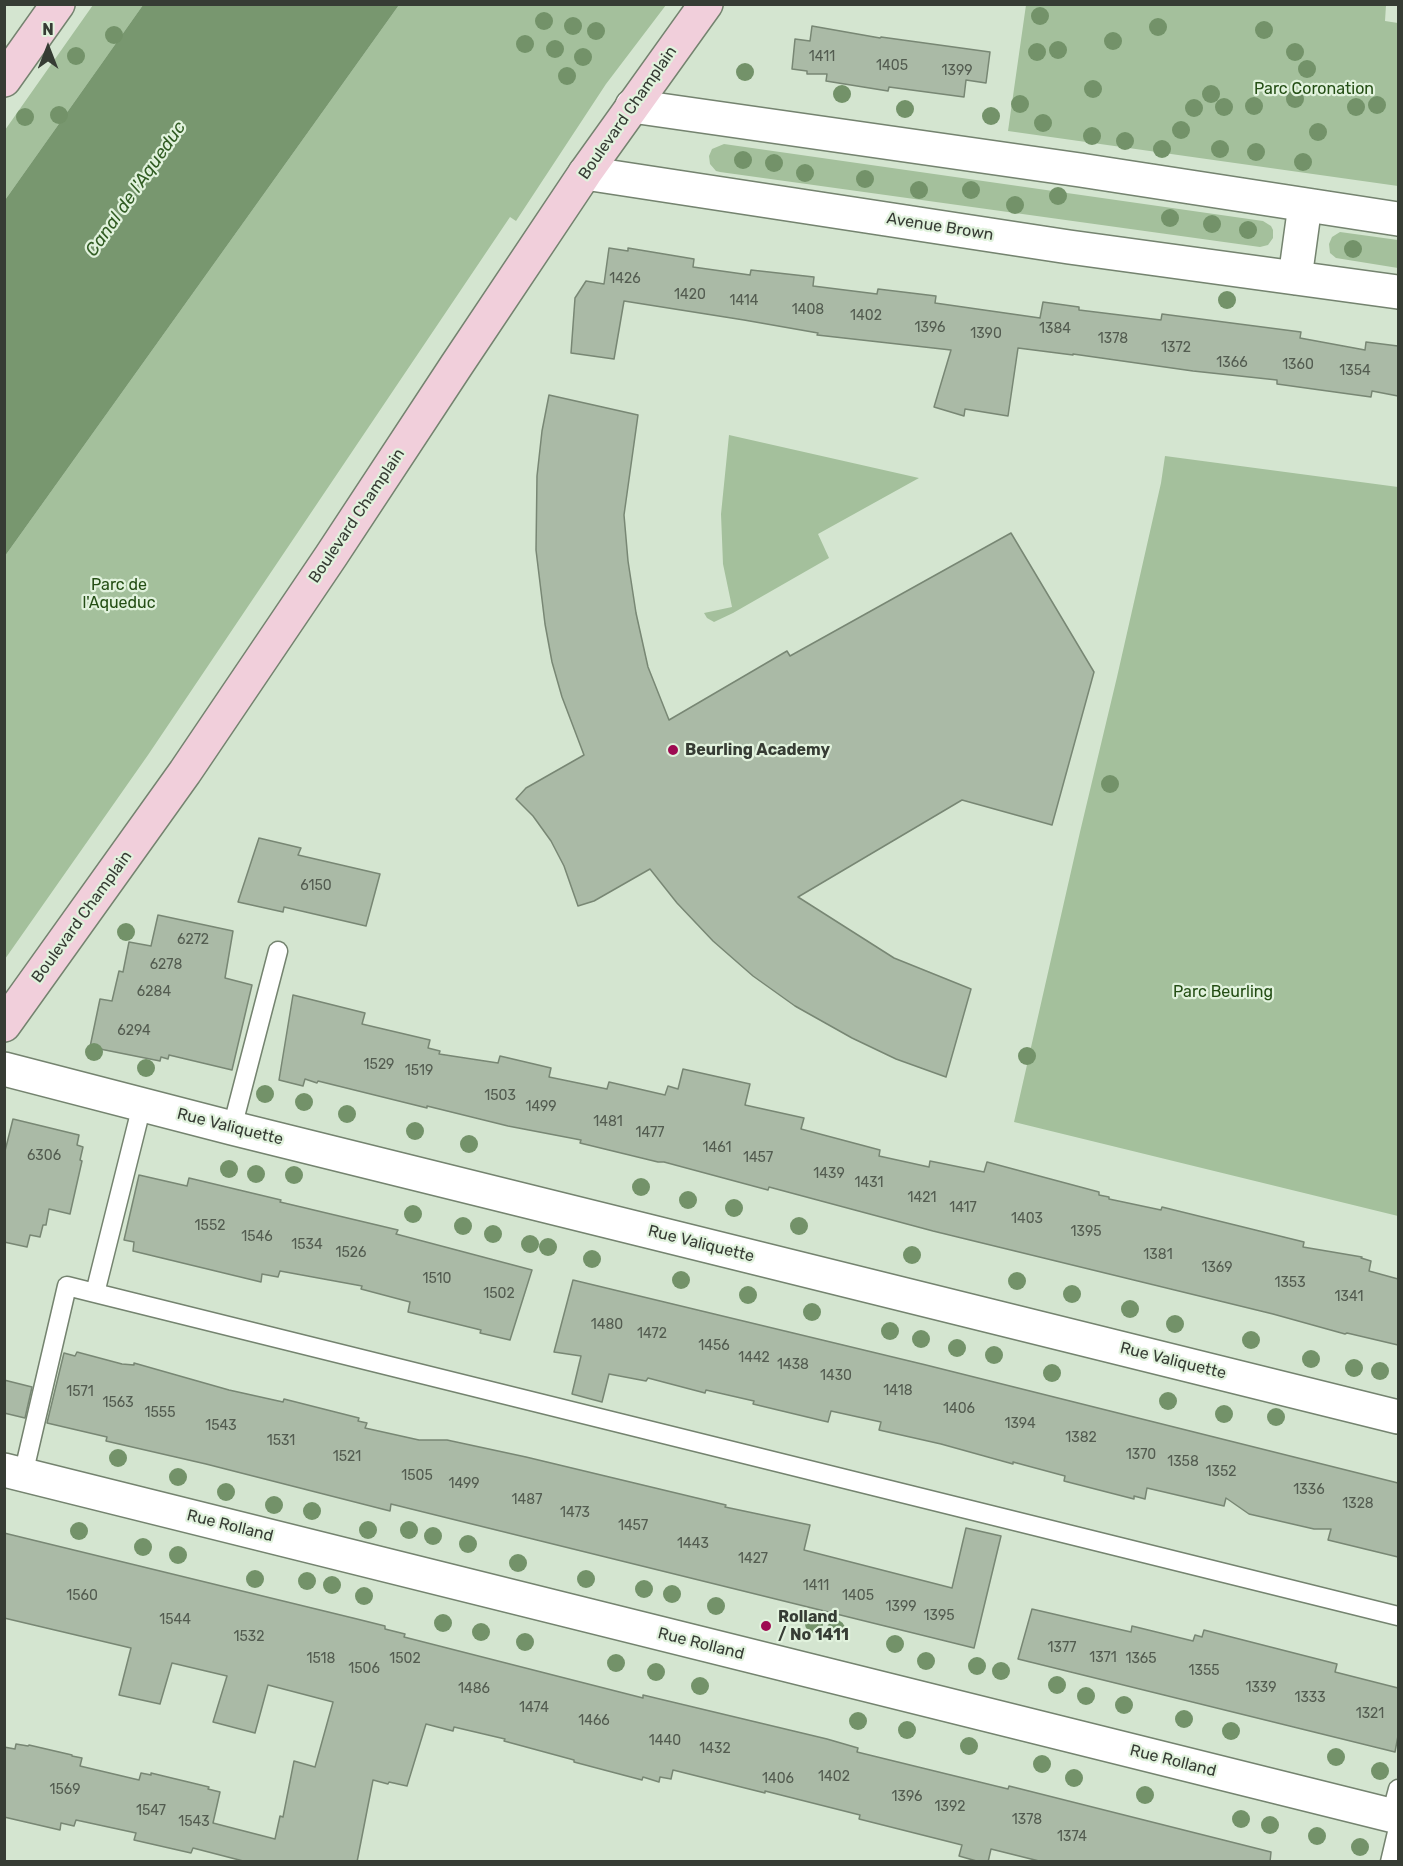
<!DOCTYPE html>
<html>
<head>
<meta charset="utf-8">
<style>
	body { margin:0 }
	#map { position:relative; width:1403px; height:1866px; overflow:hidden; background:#d4e5d0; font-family:Rubik,sans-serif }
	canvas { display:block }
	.frame { position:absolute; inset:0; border:6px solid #363c34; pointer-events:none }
	.north { position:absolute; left:18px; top:18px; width:60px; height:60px; -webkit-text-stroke:4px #e1f2dd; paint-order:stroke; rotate:0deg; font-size:16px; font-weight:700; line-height:24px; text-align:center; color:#363c34 }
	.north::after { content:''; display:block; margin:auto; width:21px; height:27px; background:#363c34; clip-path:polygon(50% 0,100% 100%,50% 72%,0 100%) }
</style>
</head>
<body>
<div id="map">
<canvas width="1403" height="1866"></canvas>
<div class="frame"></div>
<div class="north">N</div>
</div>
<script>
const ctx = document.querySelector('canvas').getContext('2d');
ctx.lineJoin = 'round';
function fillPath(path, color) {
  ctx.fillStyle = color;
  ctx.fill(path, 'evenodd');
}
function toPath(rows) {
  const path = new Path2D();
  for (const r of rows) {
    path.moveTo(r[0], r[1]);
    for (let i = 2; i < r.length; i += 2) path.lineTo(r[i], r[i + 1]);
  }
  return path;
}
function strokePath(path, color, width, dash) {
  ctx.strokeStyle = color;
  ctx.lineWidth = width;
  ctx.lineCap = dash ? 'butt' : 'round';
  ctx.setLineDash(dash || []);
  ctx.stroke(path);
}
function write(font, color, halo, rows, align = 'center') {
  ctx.font = font + ' Rubik,sans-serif';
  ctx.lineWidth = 4.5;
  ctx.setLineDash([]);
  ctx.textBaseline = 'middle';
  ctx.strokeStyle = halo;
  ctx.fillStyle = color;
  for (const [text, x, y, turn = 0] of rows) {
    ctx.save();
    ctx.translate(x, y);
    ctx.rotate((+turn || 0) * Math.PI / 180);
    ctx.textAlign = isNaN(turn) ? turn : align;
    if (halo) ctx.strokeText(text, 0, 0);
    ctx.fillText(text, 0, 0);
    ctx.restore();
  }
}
fillPath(toPath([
	[93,5,143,5,5,200,5,130],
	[399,5,666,5,606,84,516,221,510,217,148,755,5,959,5,556],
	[1026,5,1386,5,1385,21,1398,23,1398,186,1008,131],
	[724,144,1263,221,1271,226,1273,230,1273,238,1268,245,1260,247,720,172,716,171,710,164,709,156,712,149],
	[1340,232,1398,240,1398,268,1336,258,1330,253,1329,244,1332,237],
	[729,435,919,478,818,534,829,558,733,613,714,622,707,618,704,613,732,607,723,564,721,514],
	[1165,456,1398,487,1398,1216,1014,1122,1080,832,1117,677,1161,483]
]), '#a4c09c');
fillPath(toPath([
	[143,5,399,5,5,556,5,200]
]), '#78976f');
const building = toPath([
	[812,26,880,38,881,37,990,52,986,83,966,80,964,97,889,87,888,91,826,81,827,74,807,74,807,71,792,69,795,39,810,41,812,26],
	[609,248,628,251,628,248,694,259,693,267,750,275,751,270,814,277,813,286,877,294,878,289,936,296,935,303,1040,318,1043,302,1079,307,1079,310,1161,320,1162,314,1301,332,1300,338,1365,350,1366,342,1398,346,1398,396,1372,391,1371,397,1277,384,1277,380,1193,371,1073,354,1073,355,1018,348,1008,416,965,409,964,416,934,407,951,350,817,335,818,333,744,320,624,301,614,359,571,353,575,298,586,281,604,284,609,248],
	[549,395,638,415,624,515,628,561,636,613,648,667,669,720,787,651,790,656,1011,533,1094,672,1052,825,962,800,798,897,894,958,971,989,946,1077,896,1059,852,1038,795,1006,753,976,713,941,677,903,650,869,594,901,578,906,564,866,551,841,533,816,516,799,526,788,584,755,562,697,552,662,545,624,536,550,537,476,542,431,549,395],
	[259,838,301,848,298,855,380,874,366,926,284,907,283,912,238,902,259,838],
	[158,915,233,931,225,978,252,985,232,1070,169,1055,168,1059,161,1057,160,1061,90,1047,100,999,112,1001,119,971,123,972,129,942,151,946,158,915],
	[293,995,365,1013,362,1024,430,1040,428,1048,440,1051,439,1054,498,1063,500,1056,551,1068,549,1077,607,1089,609,1082,665,1095,668,1086,678,1089,683,1069,750,1084,745,1105,804,1118,801,1129,880,1150,879,1156,929,1167,930,1161,984,1172,987,1162,1099,1192,1099,1195,1109,1197,1109,1199,1161,1210,1162,1207,1304,1242,1303,1247,1362,1257,1361,1258,1371,1261,1369,1271,1398,1279,1398,1345,1347,1333,1345,1334,1273,1314,933,1231,769,1187,768,1190,664,1162,658,1162,580,1143,581,1140,508,1126,427,1106,427,1108,318,1081,317,1083,305,1079,303,1086,279,1080,293,995],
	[13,1119,79,1135,77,1145,83,1147,80,1160,82,1161,70,1214,49,1209,46,1225,43,1225,40,1237,30,1235,27,1247,4,1242,4,1155,13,1119],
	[139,1175,187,1186,189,1178,281,1200,280,1202,398,1230,396,1234,532,1270,510,1340,480,1333,481,1330,408,1312,410,1302,361,1289,362,1286,280,1271,278,1277,262,1274,261,1282,133,1251,134,1242,124,1240,139,1175],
	[573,1280,926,1365,1398,1483,1398,1557,1328,1540,1331,1529,1314,1529,1249,1514,1226,1498,1224,1506,1147,1488,1145,1499,1134,1496,1134,1499,1064,1481,1065,1476,1013,1462,1013,1464,941,1444,879,1430,881,1422,831,1411,828,1422,753,1404,754,1401,706,1390,705,1393,648,1378,646,1381,609,1374,602,1402,572,1394,581,1356,554,1352,573,1280],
	[77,1352,122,1364,134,1365,134,1363,229,1390,283,1402,284,1399,359,1418,358,1421,367,1423,365,1428,419,1440,447,1440,526,1457,726,1505,725,1507,810,1525,804,1550,952,1588,966,1528,1001,1536,974,1648,391,1504,390,1511,206,1464,106,1441,107,1437,47,1423,64,1353,75,1356,77,1352],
	[4,1380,32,1387,25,1418,4,1413,4,1380],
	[4,1533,357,1619,385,1626,385,1629,405,1634,404,1637,643,1698,643,1695,827,1739,858,1748,857,1752,1008,1789,1009,1786,1271,1852,1270,1862,1043,1862,991,1849,988,1862,980,1862,959,1856,962,1845,859,1819,860,1815,765,1791,765,1793,673,1770,671,1779,660,1777,659,1782,643,1777,642,1780,574,1762,574,1760,504,1741,505,1739,454,1727,453,1731,426,1724,407,1786,389,1782,388,1784,373,1780,357,1862,247,1862,193,1848,191,1853,134,1840,136,1833,76,1820,74,1826,61,1823,60,1830,4,1817,4,1747,15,1749,16,1744,28,1746,29,1745,72,1755,72,1756,82,1758,80,1766,139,1780,141,1773,151,1775,151,1773,209,1787,208,1789,220,1792,213,1823,275,1839,280,1816,283,1817,294,1761,315,1767,333,1702,268,1685,255,1733,213,1722,227,1676,172,1663,160,1704,119,1695,131,1648,4,1618,4,1533],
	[1032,1609,1131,1632,1132,1626,1193,1641,1195,1635,1202,1637,1204,1630,1337,1664,1335,1672,1398,1688,1398,1736,1395,1752,1018,1659,1032,1609]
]);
fillPath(building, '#aabaa6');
strokePath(building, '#788774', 1.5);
const service = toPath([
	[142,1105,95,1293,1398,1616],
	[232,1128,278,951],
	[23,1475,67,1286,95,1293],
	[1391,1815,1398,1789],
	[1390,1862,1398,1828]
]);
const minor = toPath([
	[632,106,1080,170,1398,219],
	[585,173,1069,247,1398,292],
	[1295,278,1305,205],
	[4,1069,232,1128,1398,1417],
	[4,1470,1398,1817]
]);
const secondary = toPath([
	[4,80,58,4],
	[4,1025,185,772,331,556,456,366,585,173,706,4]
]);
strokePath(service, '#74836f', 21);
strokePath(minor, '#74836f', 36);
strokePath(secondary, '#74836f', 36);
strokePath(service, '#fff', 18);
strokePath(minor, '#fff', 33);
strokePath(secondary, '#f1cfdb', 33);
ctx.fillStyle = '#739269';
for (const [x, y] of [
	[1040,16],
	[544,21],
	[573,26],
	[1158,27],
	[1264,30],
	[596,31],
	[114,35],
	[1113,41],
	[525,44],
	[555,49],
	[1058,50],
	[1037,52],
	[1295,52],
	[76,56],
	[583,57],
	[1307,69],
	[745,72],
	[567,76],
	[1093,89],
	[842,94],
	[1211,94],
	[1295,99],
	[1020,104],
	[1377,105],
	[1254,106],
	[1224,107],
	[1356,107],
	[1194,108],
	[905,109],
	[59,115],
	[991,116],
	[25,117],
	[1043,123],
	[1181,130],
	[1318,132],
	[1092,136],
	[1125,141],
	[1162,149],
	[1220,149],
	[1256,152],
	[743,160],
	[1303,162],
	[774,163],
	[805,173],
	[865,179],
	[919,190],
	[971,190],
	[1058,196],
	[1015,205],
	[1170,218],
	[1212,224],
	[1248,230],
	[1353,249],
	[1227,300],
	[1110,784],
	[126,932],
	[94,1052],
	[1027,1056],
	[146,1068],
	[265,1094],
	[304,1102],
	[347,1114],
	[415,1131],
	[469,1144],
	[229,1169],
	[256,1174],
	[294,1175],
	[641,1187],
	[688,1200],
	[734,1208],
	[413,1214],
	[463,1226],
	[799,1226],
	[493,1234],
	[530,1244],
	[548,1247],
	[912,1255],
	[592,1259],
	[681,1280],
	[1017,1281],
	[1072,1294],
	[748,1295],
	[1130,1309],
	[812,1312],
	[1175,1324],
	[890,1331],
	[921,1339],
	[1251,1340],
	[957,1348],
	[994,1355],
	[1311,1359],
	[1354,1368],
	[1380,1371],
	[1052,1373],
	[1168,1401],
	[1224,1414],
	[1276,1417],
	[118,1458],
	[178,1477],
	[226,1492],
	[274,1505],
	[312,1511],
	[368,1530],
	[409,1530],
	[79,1531],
	[433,1536],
	[468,1544],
	[143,1547],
	[178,1555],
	[518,1563],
	[255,1579],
	[586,1579],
	[307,1581],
	[332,1585],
	[644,1589],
	[672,1594],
	[364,1596],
	[716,1606],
	[443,1623],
	[814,1624],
	[836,1629],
	[481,1632],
	[525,1642],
	[895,1644],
	[926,1661],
	[616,1663],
	[977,1666],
	[1001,1671],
	[656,1672],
	[1057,1685],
	[700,1686],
	[1086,1696],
	[1124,1705],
	[1184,1719],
	[858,1721],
	[907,1730],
	[1231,1731],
	[969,1746],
	[1336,1757],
	[1042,1764],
	[1380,1771],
	[1074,1778],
	[1145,1795],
	[1241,1819],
	[1270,1825],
	[1317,1836],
	[1360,1847]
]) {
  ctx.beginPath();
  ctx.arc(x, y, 9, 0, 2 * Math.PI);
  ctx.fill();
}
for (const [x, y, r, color] of [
	[673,750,6,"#9e0a52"],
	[766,1626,6,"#9e0a52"]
]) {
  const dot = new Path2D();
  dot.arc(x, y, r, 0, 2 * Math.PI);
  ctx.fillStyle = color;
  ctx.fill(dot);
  strokePath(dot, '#e1f2dd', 2);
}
write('14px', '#535c50', null, [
	["1411",822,57],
	["1405",892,66],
	["1399",957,71],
	["1426",625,279],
	["1420",690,295],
	["1414",744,301],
	["1408",808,310],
	["1402",866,316],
	["1396",930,328],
	["1384",1055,329],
	["1390",986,334],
	["1378",1113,339],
	["1372",1176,348],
	["1366",1232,363],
	["1360",1298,365],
	["1354",1355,371],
	["6150",316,886],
	["6272",193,940],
	["6278",166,965],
	["6284",154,992],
	["6294",134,1031],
	["1529",379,1065],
	["1519",419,1071],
	["1503",500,1096],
	["1499",541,1107],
	["1481",608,1122],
	["1477",650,1133],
	["1461",717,1148],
	["6306",44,1156],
	["1457",758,1158],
	["1439",829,1174],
	["1431",869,1183],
	["1421",922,1198],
	["1417",963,1208],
	["1403",1027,1219],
	["1552",210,1226],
	["1395",1086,1232],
	["1546",257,1237],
	["1534",307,1245],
	["1526",351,1253],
	["1381",1158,1255],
	["1369",1217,1268],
	["1510",437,1279],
	["1353",1290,1283],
	["1502",499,1294],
	["1341",1349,1297],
	["1480",607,1325],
	["1472",652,1334],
	["1456",714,1346],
	["1442",754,1358],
	["1438",793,1365],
	["1430",836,1376],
	["1418",898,1391],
	["1571",80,1392],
	["1563",118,1403],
	["1406",959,1409],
	["1555",160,1413],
	["1394",1020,1424],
	["1543",221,1426],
	["1382",1081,1438],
	["1531",281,1441],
	["1370",1141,1455],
	["1521",347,1457],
	["1358",1183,1462],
	["1352",1221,1472],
	["1505",417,1476],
	["1499",464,1484],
	["1336",1309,1490],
	["1487",527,1500],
	["1328",1358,1504],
	["1473",575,1513],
	["1457",633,1526],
	["1443",693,1544],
	["1427",753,1559],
	["1411",816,1586],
	["1560",82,1596],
	["1405",858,1596],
	["1399",901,1607],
	["1395",939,1616],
	["1544",175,1620],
	["1532",249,1637],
	["1377",1062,1648],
	["1371",1103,1658],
	["1518",321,1659],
	["1502",405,1659],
	["1365",1141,1659],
	["1506",364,1669],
	["1355",1204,1671],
	["1339",1261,1688],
	["1486",474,1689],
	["1333",1310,1698],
	["1474",534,1708],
	["1321",1370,1714],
	["1466",594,1721],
	["1440",665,1741],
	["1432",715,1749],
	["1402",834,1777],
	["1406",778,1779],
	["1569",65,1790],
	["1396",907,1797],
	["1392",950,1807],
	["1547",151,1811],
	["1378",1027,1820],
	["1543",194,1822],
	["1374",1072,1837]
]);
write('16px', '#244e15', '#e1f2dd', [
	["Parc Coronation",1314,89],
	["Parc de",119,585],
	["l'Aqueduc",119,603],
	["Parc Beurling",1223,992]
]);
write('16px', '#363c34', '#e1f2dd', [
	["Boulevard Champlain",628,113,-55],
	["Avenue Brown",940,227,9],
	["Boulevard Champlain",357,516,-56],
	["Boulevard Champlain",82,917,-54],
	["Rue Valiquette",230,1127,14],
	["Rue Valiquette",701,1244,14],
	["Rue Valiquette",1173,1361,14],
	["Rue Rolland",230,1526,14],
	["Rue Rolland",701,1644,14],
	["Rue Rolland",1173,1761,14]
]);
write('bold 16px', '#363c34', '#e1f2dd', [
	["Beurling Academy",685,750],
	["Rolland",778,1617],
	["/ No 1411",778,1635]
], 'left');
write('italic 18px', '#325d24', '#e1f2dd', [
	["Canal de l'Aqueduc",136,189,-55]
]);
</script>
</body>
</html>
